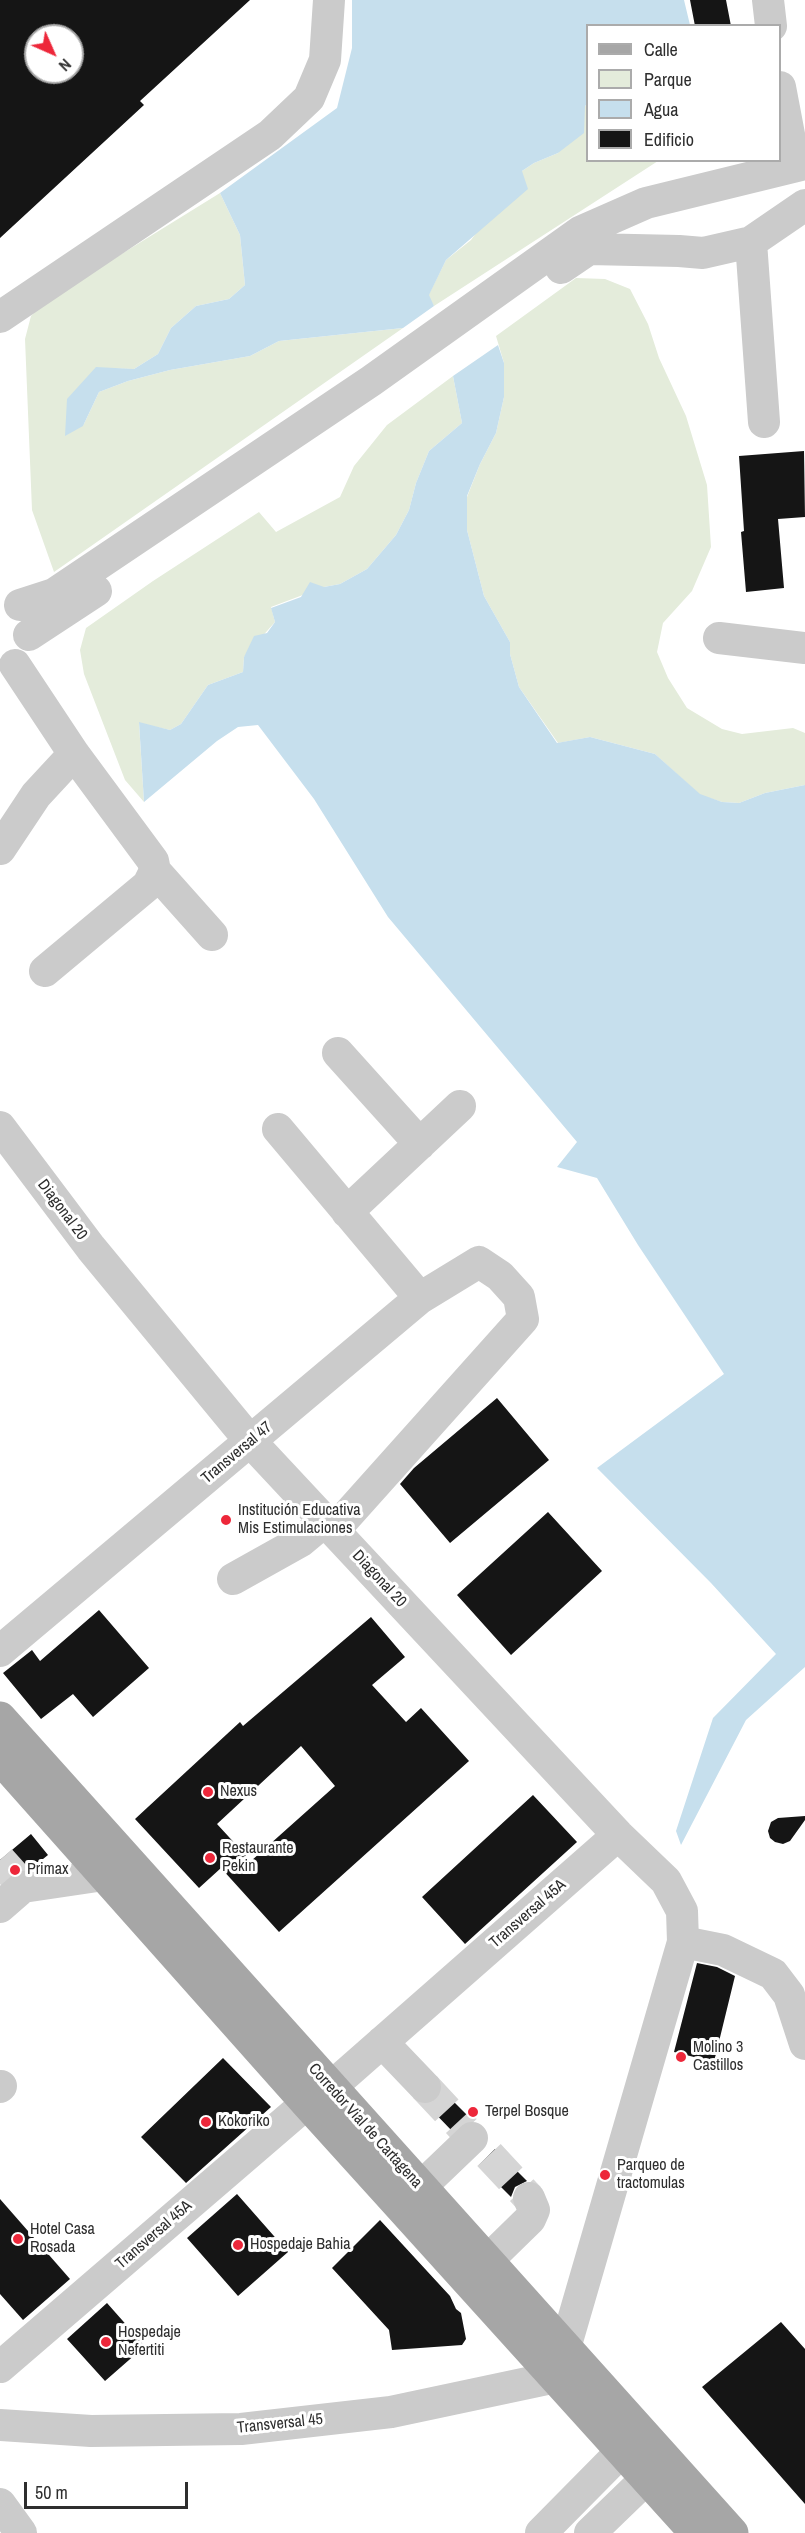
<!DOCTYPE html>
<html>
<head>
<meta charset="utf-8">
<style>
	body { margin:0 }
	#map { position:relative; width:805px; height:2533px; overflow:hidden; background:#fff; font-family:"Archivo Narrow",sans-serif }
	canvas { display:block }
	.legend { position:absolute; left:586px; top:24px; width:195px; height:138px; box-sizing:border-box; background:#fff; border:2px solid #ababab; margin:0; padding:8px 10px; list-style:none; font-size:18px; color:#2e2e2e }
	.legend li { display:flex; align-items:center; gap:12px; height:30px }
	.legend b { width:30px; border:2px solid #ababab }
	.north { position:absolute; left:24px; top:24px; width:60px; height:60px; box-sizing:border-box; background:#fff; border:2px solid #ababab; border-radius:50%; rotate:135deg; font-size:16px; font-weight:700; line-height:24px; text-align:center; color:#2e2e2e }
	.north::after { content:''; display:block; margin:auto; width:21px; height:27px; background:#ed273a; clip-path:polygon(50% 0,100% 100%,50% 72%,0 100%) }
	.scale { position:absolute; left:24px; top:2482px; width:164px; height:27px; box-sizing:border-box; border:3px solid #2e2e2e; border-top:0; padding-left:8px; font-size:18px; line-height:21px; white-space:nowrap; color:#2e2e2e; -webkit-text-stroke:4px #fff; paint-order:stroke }
</style>
</head>
<body>
<div id="map">
<canvas width="805" height="2533"></canvas>
<ul class="legend">
<li><b style="height:8px;background:#a6a6a6"></b>Calle</li>
<li><b style="height:16px;background:#e4ecdb"></b>Parque</li>
<li><b style="height:16px;background:#c6dfed"></b>Agua</li>
<li><b style="height:16px;background:#151515"></b>Edificio</li>
</ul>
<div class="north">N</div>
<div class="scale">50 m</div>
</div>
<script>
const ctx = document.querySelector('canvas').getContext('2d');
ctx.lineJoin = 'round';
function fillPath(path, color) {
  ctx.fillStyle = color;
  ctx.fill(path, 'evenodd');
}
function toPath(rows) {
  const path = new Path2D();
  for (const r of rows) {
    path.moveTo(r[0], r[1]);
    for (let i = 2; i < r.length; i += 2) path.lineTo(r[i], r[i + 1]);
  }
  return path;
}
function strokePath(path, color, width, dash) {
  ctx.strokeStyle = color;
  ctx.lineWidth = width;
  ctx.lineCap = dash ? 'butt' : 'round';
  ctx.setLineDash(dash || []);
  ctx.stroke(path);
}
function write(font, color, halo, rows, align = 'center') {
  ctx.font = font + ' "Archivo Narrow",sans-serif';
  ctx.lineWidth = 6;
  ctx.setLineDash([]);
  ctx.textBaseline = 'middle';
  ctx.strokeStyle = halo;
  ctx.fillStyle = color;
  for (const [text, x, y, turn = 0] of rows) {
    ctx.save();
    ctx.translate(x, y);
    ctx.rotate((+turn || 0) * Math.PI / 180);
    ctx.textAlign = isNaN(turn) ? turn : align;
    if (halo) ctx.strokeText(text, 0, 0);
    ctx.fillText(text, 0, 0);
    ctx.restore();
  }
}
fillPath(toPath([
	[587,103,588,160,658,161,434,306,428,296,446,260,471,240,522,171,534,163,558,153],
	[220,193,240,235,245,285,229,299,196,306,171,328,158,354,134,369,96,368,83,426,99,392,128,381,170,370,250,356,279,341,403,328,54,572,32,510,25,339,31,316,44,302],
	[576,278,605,279,630,289,648,324,659,358,686,416,707,485,711,547,692,591,663,623,657,652,668,678,687,708,722,729,742,734,793,728,805,733,805,785,765,793,739,803,722,802,700,795,655,754,590,737,558,743,519,687,510,654,510,642,484,596,467,530,467,497,480,464,496,433,504,397,504,363,496,336],
	[453,376,462,423,429,451,416,483,409,510,396,535,367,569,340,584,324,587,271,607,275,622,244,657,243,672,208,685,181,724,170,730,139,723,144,802,125,780,84,674,80,650,86,628,153,581,259,512,276,532,340,497,354,466,387,425]
]), '#e4ecdb');
fillPath(toPath([
	[352,0,684,0,690,25,588,26,588,103,585,106,584,133,558,153,534,163,522,171,528,189,446,260,429,295,434,306,403,328,279,341,250,356,170,370,128,381,99,392,83,426,65,436,67,399,96,367,134,369,158,354,171,328,196,306,229,299,245,285,240,235,220,193,337,108,352,48],
	[498,345,504,363,504,397,496,433,480,464,467,496,467,530,484,596,510,642,510,654,519,687,557,743,590,737,655,754,700,794,722,802,739,803,765,793,805,785,805,1667,746,1720,681,1845,676,1831,713,1718,776,1654,711,1583,597,1468,724,1374,638,1245,597,1178,557,1167,577,1142,388,917,314,799,258,725,238,727,217,741,144,802,139,722,170,730,181,724,208,685,243,672,244,657,254,636,267,633,275,622,271,608,301,597,310,582,324,587,340,584,367,569,396,535,409,510,416,483,429,451,462,423,453,376]
]), '#c6dfed');
fillPath(toPath([
	[0,0,250,0,140,101,144,105,0,238],
	[36,36,72,36,72,72,36,72],
	[690,0,726,0,731,26,695,26],
	[804,451,805,517,778,519,784,588,746,592,741,532,744,531,739,456],
	[497,1398,549,1460,450,1543,400,1484,414,1468],
	[548,1512,602,1571,511,1655,457,1595],
	[99,1610,149,1668,93,1717,73,1694,41,1719,3,1673,32,1650,40,1661],
	[371,1617,405,1657,372,1685,406,1722,421,1708,469,1761,279,1932,221,1868,199,1888,135,1819,240,1722,243,1726],
	[301,1746,335,1786,251,1861,217,1824],
	[533,1795,577,1842,465,1944,422,1897],
	[805,1816,805,1820,790,1841,783,1844,775,1842,770,1838,768,1831,771,1822,778,1818],
	[31,1834,48,1855,33,1867,12,1873,0,1883,0,1860],
	[697,1963,717,1967,735,1976,714,2062,674,2052],
	[223,2058,271,2107,186,2183,141,2137],
	[442,2090,473,2121,467,2121,453,2132,426,2104,437,2100],
	[495,2149,527,2181,515,2187,511,2197,479,2165],
	[237,2194,288,2252,238,2296,187,2238],
	[0,2199,70,2279,23,2320,0,2294],
	[380,2220,450,2296,456,2309,461,2313,466,2339,462,2345,392,2350,389,2330,332,2268],
	[107,2303,145,2346,105,2381,67,2339],
	[781,2322,805,2349,805,2504,702,2387]
]), '#151515');
strokePath(toPath([
	[0,1860,18,1880],
	[425,2087,465,2130],
	[489,2155,529,2198]
]), '#d5d5d5', 32, [32, 16]);
strokePath(toPath([
	[768,0,771,26],
	[780,87,795,166],
	[751,242,764,422],
	[561,268,589,249,679,251,703,253,751,242,805,205],
	[0,317,270,135,309,98,325,60,329,0],
	[20,605,54,594,371,381,580,232,646,203,805,164],
	[29,635,96,591],
	[719,638,805,648],
	[15,665,74,754,153,861,155,871,148,885,45,971],
	[0,849,36,795,74,754],
	[155,871,212,935],
	[338,1053,420,1144],
	[0,1127,91,1248,251,1442,618,1835,666,1881,682,1911,683,1942,565,2348],
	[278,1129,420,1298],
	[347,1212,460,1106],
	[233,1579,301,1541,325,1521],
	[0,1651,420,1298,479,1262,500,1276,519,1297,523,1319,344,1519,333,1529],
	[0,1907,23,1887,104,1875,121,1858],
	[683,1942,723,1950,773,1974,789,1995,805,2044],
	[382,2042,425,2087],
	[0,2087,1,2086],
	[330,2088,618,1835],
	[402,2205,472,2138],
	[487,2261,530,2219,534,2210,529,2198],
	[0,2367,307,2103],
	[0,2425,91,2431,241,2429,391,2412,556,2377],
	[0,2504,21,2533],
	[541,2533,622,2451],
	[590,2533,647,2478]
]), '#cbcbcb', 32);
strokePath(toPath([
	[0,1718,732,2533],
	[0,1758,307,2103,696,2533]
]), '#a6a6a6', 33);
for (const [x, y, r, color] of [
	[226,1520,6,"#ed273a"],
	[208,1792,6,"#ed273a"],
	[210,1858,6,"#ed273a"],
	[15,1870,6,"#ed273a"],
	[681,2057,6,"#ed273a"],
	[473,2112,6,"#ed273a"],
	[206,2122,6,"#ed273a"],
	[605,2175,6,"#ed273a"],
	[18,2239,6,"#ed273a"],
	[238,2245,6,"#ed273a"],
	[106,2342,6,"#ed273a"]
]) {
  const dot = new Path2D();
  dot.arc(x, y, r, 0, 2 * Math.PI);
  ctx.fillStyle = color;
  ctx.fill(dot);
  strokePath(dot, '#fff', 2);
}
write('16px', '#2e2e2e', '#fff', [
	["Diagonal 20",62,1210,53],
	["Transversal 47",237,1453,-40],
	["Diagonal 20",379,1579,47],
	["Transversal 45A",528,1914,-41],
	["Corredor Vial de Cartagena",365,2126,48],
	["Transversal 45A",154,2235,-41],
	["Transversal 45",280,2424,-6]
]);
write('16px', '#2e2e2e', '#fff', [
	["Institución Educativa",238,1511],
	["Mis Estimulaciones",238,1529],
	["Nexus",220,1792],
	["Restaurante",222,1849],
	["Pekin",222,1867],
	["Primax",27,1870],
	["Molino 3",693,2048],
	["Castillos",693,2066],
	["Terpel Bosque",485,2112],
	["Kokoriko",218,2122],
	["Parqueo de",617,2166],
	["tractomulas",617,2184],
	["Hotel Casa",30,2230],
	["Rosada",30,2248],
	["Hospedaje Bahia",250,2245],
	["Hospedaje",118,2333],
	["Nefertiti",118,2351]
], 'left');
</script>
</body>
</html>
